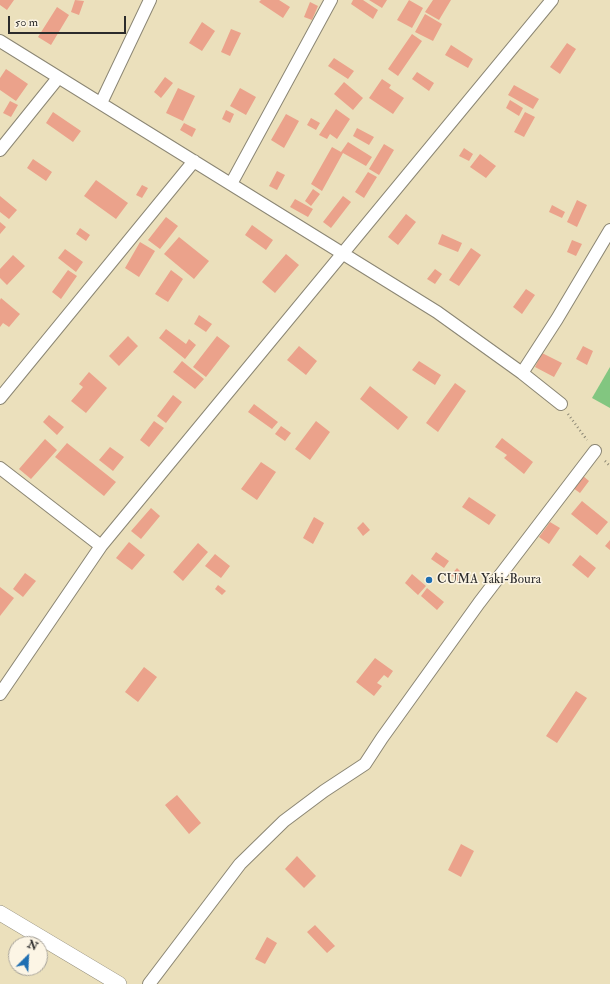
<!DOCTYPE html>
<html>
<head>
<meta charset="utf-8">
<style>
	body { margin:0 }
	#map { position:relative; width:610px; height:984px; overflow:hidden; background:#ebe0bc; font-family:"IM FELL Double Pica",serif }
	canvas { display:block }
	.north { position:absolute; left:8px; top:936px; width:40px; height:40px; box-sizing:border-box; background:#fcf5e5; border:1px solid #a8a49b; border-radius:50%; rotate:24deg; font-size:11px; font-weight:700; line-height:16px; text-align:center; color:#2b2b2b }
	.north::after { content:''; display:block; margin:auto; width:14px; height:18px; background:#1f6fb2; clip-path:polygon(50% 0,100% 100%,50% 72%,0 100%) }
	.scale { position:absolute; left:8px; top:16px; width:118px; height:18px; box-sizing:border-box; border:2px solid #2b2b2b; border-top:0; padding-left:5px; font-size:12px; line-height:14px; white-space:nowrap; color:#2b2b2b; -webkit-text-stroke:3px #fcf5e5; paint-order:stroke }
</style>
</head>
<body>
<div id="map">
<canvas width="610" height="984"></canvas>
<div class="north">N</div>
<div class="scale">50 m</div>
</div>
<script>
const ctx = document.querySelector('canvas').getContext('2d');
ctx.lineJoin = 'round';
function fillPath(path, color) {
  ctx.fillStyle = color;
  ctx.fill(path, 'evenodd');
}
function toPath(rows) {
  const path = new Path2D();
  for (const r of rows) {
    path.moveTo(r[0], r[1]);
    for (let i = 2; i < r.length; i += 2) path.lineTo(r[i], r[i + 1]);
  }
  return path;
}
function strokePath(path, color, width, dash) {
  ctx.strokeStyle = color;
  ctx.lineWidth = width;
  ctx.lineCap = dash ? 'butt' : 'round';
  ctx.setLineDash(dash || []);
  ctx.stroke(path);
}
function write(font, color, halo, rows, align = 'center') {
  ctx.font = font + ' "IM FELL Double Pica",serif';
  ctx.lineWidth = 3;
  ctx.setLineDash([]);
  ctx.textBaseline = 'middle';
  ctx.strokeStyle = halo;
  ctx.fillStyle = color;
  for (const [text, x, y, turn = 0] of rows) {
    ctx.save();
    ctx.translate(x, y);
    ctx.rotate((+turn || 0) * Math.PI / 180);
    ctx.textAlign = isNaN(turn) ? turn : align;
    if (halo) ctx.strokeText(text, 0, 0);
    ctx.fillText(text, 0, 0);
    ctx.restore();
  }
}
fillPath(toPath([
	[610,367,610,408,592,398]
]), '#82c680');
fillPath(toPath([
	[0,0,14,0,7,10,0,5],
	[75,0,84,1,79,15,71,12],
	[261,0,279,0,290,7,283,18,259,2],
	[353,0,363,0,378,10,373,19,351,4],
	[369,0,387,0,382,8],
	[409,0,423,8,412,28,397,20],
	[433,0,451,0,439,20,425,12],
	[310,2,318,6,312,20,304,17],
	[57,7,69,15,51,45,38,37],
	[425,14,442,24,433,41,415,32],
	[202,22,215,31,202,51,189,43],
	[231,29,241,33,230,56,221,52],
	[412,34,422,41,398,76,388,69],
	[567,43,576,49,560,74,550,67],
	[451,45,473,59,468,68,445,55],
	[334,58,354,71,348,79,328,66],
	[6,69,28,84,16,101,0,90,0,78],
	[417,72,434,83,429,91,412,79],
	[165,77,173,83,161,98,154,92],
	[382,79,391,85,389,88,404,98,393,114,369,98],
	[344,82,363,98,353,110,334,94],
	[514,85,539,99,533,109,508,95],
	[178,88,195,96,183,121,166,113],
	[240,88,256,97,246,115,230,106],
	[510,100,523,108,519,116,506,108],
	[10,101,18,105,11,117,3,113],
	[336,109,350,119,337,139,330,134,327,139,319,135],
	[226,110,234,114,230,123,222,119],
	[53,112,81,131,73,142,46,123],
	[525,112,535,117,524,137,514,132],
	[286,114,299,121,284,148,271,140],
	[311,118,320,123,316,130,307,125],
	[184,123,196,129,192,137,180,130],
	[357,128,374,137,369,145,353,136],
	[348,142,372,157,366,166,343,153,322,191,311,184,332,147,341,152],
	[384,144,394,150,379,175,369,169],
	[464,148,473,154,469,161,459,156],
	[480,154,496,166,486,178,470,167],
	[33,159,52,172,46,181,27,168],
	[277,171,285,175,277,190,269,186],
	[368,172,377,177,364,198,355,192],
	[96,180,128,203,116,219,84,196],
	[142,185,148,188,142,198,136,195],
	[313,189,320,194,311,206,305,201],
	[0,196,17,210,9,219,0,212],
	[343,196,351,202,331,228,323,222],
	[295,199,313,209,308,217,290,207],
	[577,200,587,205,577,227,567,222],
	[552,205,565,212,562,218,549,212],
	[406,214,416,222,398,245,388,237],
	[166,217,178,226,160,249,148,240],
	[0,222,6,227,0,234],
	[252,225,273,240,266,250,245,235],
	[80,228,90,235,86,241,76,234],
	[442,234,462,243,458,252,438,244],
	[179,237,209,261,194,279,164,254],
	[572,240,582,244,576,256,567,252],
	[140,242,155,251,139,277,125,268],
	[471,248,481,255,459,286,449,280],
	[65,249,83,262,76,272,58,258],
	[286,254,299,265,275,293,262,282],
	[13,255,25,266,7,285,0,278,0,269],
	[435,269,442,274,435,284,427,279],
	[68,270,77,276,61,299,52,292],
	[171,270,183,279,168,302,155,294],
	[526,289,535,295,522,314,513,307],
	[1,298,20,314,9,327,3,323,0,327,0,300],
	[199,315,212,324,206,332,194,324],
	[166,329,186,344,189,339,196,345,185,359,159,338],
	[128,336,138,346,119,366,109,356],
	[217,336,230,346,206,377,193,367],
	[299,346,317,361,306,375,287,360],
	[583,346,593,351,587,365,576,359],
	[542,353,562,363,554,377,535,367],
	[182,361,204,379,195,389,173,372],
	[419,361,441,375,435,385,412,370],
	[89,372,107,388,86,413,71,401,83,387,79,384],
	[455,383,466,391,438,432,426,423],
	[370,386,408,417,398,430,360,399],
	[173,395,182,402,166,423,157,416],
	[254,404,278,422,272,429,248,412],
	[49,415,64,427,57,435,43,422],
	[154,421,164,428,149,447,140,440],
	[316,421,330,432,310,460,295,449],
	[281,426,291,433,285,441,275,434],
	[502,438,533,462,524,474,504,458,507,455,495,447],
	[45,439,57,450,31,479,19,469],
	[67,443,116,482,104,496,55,457],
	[110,447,124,457,113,471,99,460],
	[261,462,276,472,257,500,241,489],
	[582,475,589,481,580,493,573,488],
	[469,497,496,515,489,525,462,507],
	[582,501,608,522,597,535,571,514],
	[151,508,160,516,141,539,131,531],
	[314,517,324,523,313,544,303,538],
	[363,522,370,530,363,536,357,528],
	[550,522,560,528,549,544,539,537],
	[610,540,610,550,605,546],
	[129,542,145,555,132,570,116,558],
	[198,543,208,552,183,581,173,572],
	[436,552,449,561,444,568,431,559],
	[215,554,230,566,221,578,205,566],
	[580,555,596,568,588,578,572,565],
	[457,568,464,575,459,582,451,575],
	[25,573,36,581,23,597,13,589],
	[412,574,426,586,418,595,405,583],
	[218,585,226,591,222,595,215,589],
	[0,587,14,598,0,616],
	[427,588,444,602,437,610,421,596],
	[375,658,393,671,388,678,384,675,377,683,382,686,374,696,356,682],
	[144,667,157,677,138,702,125,692],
	[576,691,587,698,557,743,546,736],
	[177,795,201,823,189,834,165,805],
	[461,844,474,851,461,877,448,870],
	[297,856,316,876,304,888,285,869],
	[315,925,335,946,327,953,307,932],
	[267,937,277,943,265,964,255,959]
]), '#eba28b');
const minor = toPath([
	[0,41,437,312,522,373,561,404],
	[101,103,150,0],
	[0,150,58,78],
	[231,184,331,0],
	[522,373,557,319,610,230],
	[0,398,194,161],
	[0,468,101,546],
	[0,694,101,546,552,0],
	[149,984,240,864,284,821,324,791,365,764,382,738,479,603,595,451]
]);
const tertiary = toPath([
	[0,913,119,984]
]);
strokePath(minor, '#8b8674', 14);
strokePath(tertiary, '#8b8674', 16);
strokePath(toPath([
	[568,414,587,440],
	[605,461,610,466]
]), '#8b8674', 2.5, [1, 3]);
strokePath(minor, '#fff', 12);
strokePath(tertiary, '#fff', 15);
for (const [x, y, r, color] of [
	[429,580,4,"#1f6fb2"]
]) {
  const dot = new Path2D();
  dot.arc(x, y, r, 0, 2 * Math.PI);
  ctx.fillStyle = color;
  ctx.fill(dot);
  strokePath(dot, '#fcf5e5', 1.5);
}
write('13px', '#2b2b2b', '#fcf5e5', [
	["CUMA Yaki-Boura",437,580]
], 'left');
</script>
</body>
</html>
